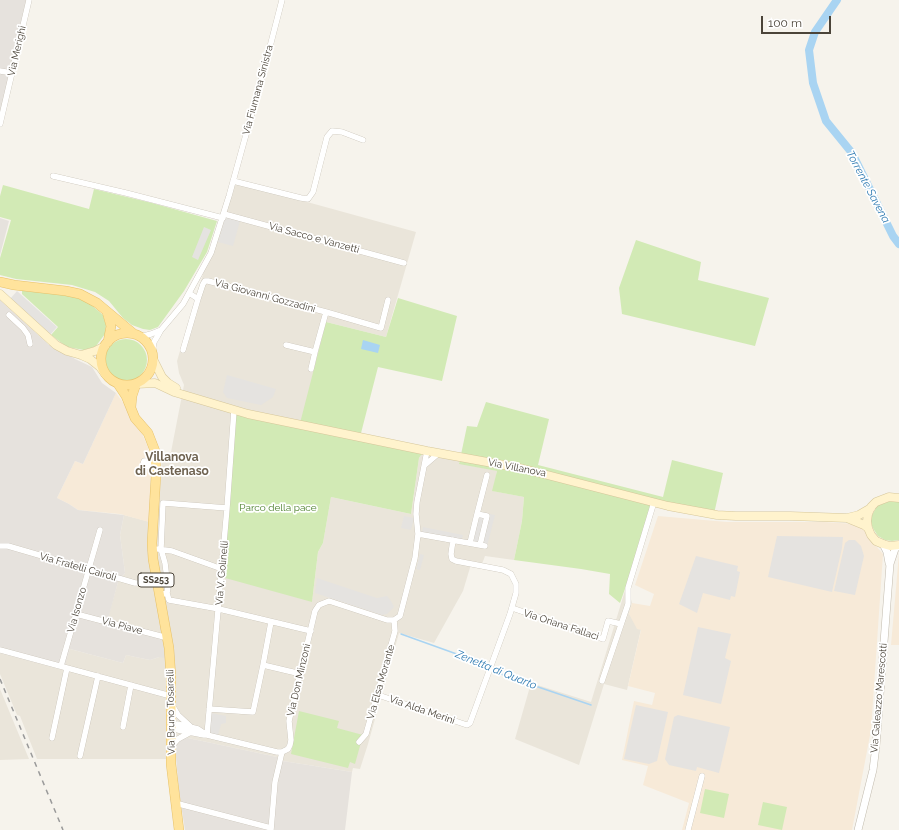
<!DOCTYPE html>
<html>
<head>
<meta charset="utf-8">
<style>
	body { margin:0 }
	#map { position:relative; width:899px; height:830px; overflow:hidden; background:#f6f3ec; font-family:Raleway,sans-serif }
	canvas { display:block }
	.scale { position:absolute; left:761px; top:16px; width:70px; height:18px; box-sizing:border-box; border:2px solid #4b4439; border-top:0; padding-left:5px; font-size:12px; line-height:14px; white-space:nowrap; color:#4b4439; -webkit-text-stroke:3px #fff; paint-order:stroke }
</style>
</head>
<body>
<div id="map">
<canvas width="899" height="830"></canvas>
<div class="scale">100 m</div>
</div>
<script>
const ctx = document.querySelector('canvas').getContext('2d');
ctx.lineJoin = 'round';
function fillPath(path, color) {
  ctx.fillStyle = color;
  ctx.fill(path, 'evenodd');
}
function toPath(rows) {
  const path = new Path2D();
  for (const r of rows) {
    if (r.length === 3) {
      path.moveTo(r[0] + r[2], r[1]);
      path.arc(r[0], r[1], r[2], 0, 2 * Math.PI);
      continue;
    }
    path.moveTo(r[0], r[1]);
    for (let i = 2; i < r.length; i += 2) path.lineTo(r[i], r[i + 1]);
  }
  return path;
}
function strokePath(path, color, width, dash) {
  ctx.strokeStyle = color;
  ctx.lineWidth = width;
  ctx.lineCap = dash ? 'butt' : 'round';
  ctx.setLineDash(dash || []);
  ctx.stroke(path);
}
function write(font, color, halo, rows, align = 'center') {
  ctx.font = font + ' Raleway,sans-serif';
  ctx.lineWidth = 3.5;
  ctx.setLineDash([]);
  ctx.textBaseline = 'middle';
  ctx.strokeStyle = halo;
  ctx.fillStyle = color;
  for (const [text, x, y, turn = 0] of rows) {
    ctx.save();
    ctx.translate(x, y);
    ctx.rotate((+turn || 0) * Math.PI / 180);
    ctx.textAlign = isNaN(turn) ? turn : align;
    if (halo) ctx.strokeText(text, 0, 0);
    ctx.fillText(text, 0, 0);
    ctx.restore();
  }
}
fillPath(toPath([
	[231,181,416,232,386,337,326,322,312,602,318,552,323,543,331,497,411,514,419,458,424,451,460,458,459,463,497,471,493,491,524,497,522,521,514,560,485,556,482,564,472,561,463,591,434,643,399,633,368,744,360,769,353,768,352,772,283,761,277,757,188,738,175,746,176,759,37,759,20,716,17,715,0,674,0,653,63,670,70,649,123,663,126,655,150,660,159,657,106,624,118,582,125,573,120,535,124,515,158,524,162,454,171,452,184,385,179,373,177,361],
	[627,584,632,603,629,614,641,629,627,690,604,684,579,765,515,739,531,683,591,702],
	[0,689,29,759,0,760]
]), '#eae5da');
fillPath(toPath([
	[116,393,124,404,129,415,142,434,148,447,151,470,149,522,120,514,78,510,69,504,57,498,75,461,83,464],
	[658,516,727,522,824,522,855,524,865,528,870,539,883,554,871,730,852,830,682,830,689,803,643,785,648,766,622,760,634,701,652,705,655,693,628,686,641,630,637,629,629,614,632,603,650,606,654,594,635,585],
	[899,554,899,645,891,645]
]), '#f7ead8');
fillPath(toPath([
	[0,0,28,0,0,127],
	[0,218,9,221,0,255],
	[0,300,49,345,52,345,75,359,92,367,102,383,116,393,83,464,75,461,57,498,69,504,78,510,124,515,120,535,125,573,118,582,107,623,163,639,165,658,159,657,150,660,126,655,123,663,70,649,64,670,0,653],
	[188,738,277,757,283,761,352,772,345,830,185,830,179,792,175,746,182,739]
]), '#e6e2dd');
fillPath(toPath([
	[3,185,89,209,94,189,152,203,217,221,207,252,184,291,158,327,150,330,143,329,132,325,123,318,109,301,95,292,72,285,16,279,0,275,0,258,11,220,0,217,0,196],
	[636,240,701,262,698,280,769,298,755,346,622,314,619,288],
	[22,291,24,291,56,293,76,297,89,303,103,315,106,325,105,334,96,346,93,348,84,350,67,347,51,335,58,327,22,294],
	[398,298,457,316,442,381,378,367,360,437,424,451,419,458,411,514,331,497,323,543,318,552,312,602,218,576,235,411,299,427,326,322,386,337],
	[126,360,21],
	[486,402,549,419,538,465,663,497,672,460,723,473,714,514,655,504,620,603,609,594,610,574,581,569,514,560,522,521,524,497,492,491,497,471,459,464,467,426,477,427],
	[888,500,899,501,899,540,892,541,885,540,878,536,874,530,871,524,871,517,877,506],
	[299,711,339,721,337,728,363,735,355,764,350,762,348,768,291,754],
	[705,789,729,794,724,818,700,813],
	[763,802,787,807,782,830,758,825]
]), '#d2eab5');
fillPath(toPath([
	[225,217,240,221,233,246,218,242],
	[204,227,211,230,198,260,192,257],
	[17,291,57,327,50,335,10,299],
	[227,375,276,389,273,397,261,405,227,398,223,392],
	[490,514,495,515,487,546,482,544],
	[478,515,486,517,479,544,471,542],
	[404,516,414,518,411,530,401,528],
	[423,527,463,535,462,539,422,532],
	[777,536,843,537,842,548,832,592,768,577],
	[849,540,855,540,861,546,864,556,855,595,834,591,845,543],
	[420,554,424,555,420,570,416,569],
	[696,556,738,566,737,571,740,572,735,597,731,596,730,600,703,593,697,613,679,604],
	[317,578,377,598,387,596,391,601,394,607,387,614,382,615,315,593],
	[698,627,731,634,725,658,731,661,721,704,683,695],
	[636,705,668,712,657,761,649,764,624,759],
	[211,713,226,716,226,723,221,724,218,735,209,733],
	[678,715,730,727,719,773,697,767,696,771,669,765,665,759,674,717]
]), '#e5e3e0');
fillPath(toPath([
	[363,340,380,345,378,353,361,349]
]), '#a9d4f2');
strokePath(toPath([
	[401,634,490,666],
	[493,667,503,675,591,705]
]), '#a9d4f2', 1.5);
strokePath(toPath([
	[837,0,815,32,809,50,813,83,826,121,852,153,893,236,899,244]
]), '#a9d4f2', 8);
const minor = toPath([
	[0,71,12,73],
	[0,124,29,0],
	[53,176,126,193,223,218],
	[233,181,301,198,308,199,313,192,327,137,332,131,342,132,363,140],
	[224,214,404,263],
	[189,293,198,299,203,284,205,281,208,281,326,312,381,328,388,300],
	[9,315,23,328,28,335,30,344],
	[140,337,151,334,161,330],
	[286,345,315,352,326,312],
	[183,350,198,299],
	[152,353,154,342,157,337,161,330,183,304,211,253,229,196,265,66,282,0],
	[311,369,315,352],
	[149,464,146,461,144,461,143,464,146,467,148,466,149,464,156,463],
	[425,465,439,453],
	[477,514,487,475],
	[418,534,485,546],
	[470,543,477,514,487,516,480,545],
	[0,546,8,546,135,583,144,583,156,581],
	[158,549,172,551,222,569],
	[167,593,169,600,219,609,311,631],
	[159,595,167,593,168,587,165,563,161,549,163,503,227,508],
	[512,608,603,639,608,621,621,624],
	[76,614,168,638],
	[0,650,171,696],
	[263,665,271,622],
	[61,666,100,530],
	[602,681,628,604,628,588,654,502],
	[378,695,467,725,470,723,510,614,516,593,516,584,511,574,503,570,456,561,452,559,451,554,453,540],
	[172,705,178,715,190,726],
	[209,709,253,712,263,665,301,674],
	[123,727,131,685],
	[171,727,178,730,204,735,207,735,277,752,282,752],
	[171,727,177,724,186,726,198,729,207,735],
	[207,735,227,508,234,410],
	[52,738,67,668],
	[359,742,366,734,395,631,394,620],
	[171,747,178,739,189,733],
	[80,756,98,676],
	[175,803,271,828],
	[271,830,275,782,282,752,288,749,290,745,291,740,289,721,315,611,319,605,329,601,387,620,394,620,400,616,415,558,418,534,416,514,417,502,427,451],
	[688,830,702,776]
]);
const tertiary = toPath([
	[883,544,887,552,889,563],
	[858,830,873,770,876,746,890,564,895,549,898,546]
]);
const secondary = toPath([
	[0,294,56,345,67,351,81,355,90,359,100,367,106,375],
	[81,355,95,351,105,346],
	[153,359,162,377,168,383,176,388],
	[137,384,155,383,174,392,248,414,427,451,520,468,668,506,717,515,736,516,790,516,847,518,864,525,868,528],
	[899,498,889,497,876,502,871,507,868,514,867,521,868,528,871,535,876,541,883,544,890,546,899,545],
	[847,518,859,515,871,508]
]);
const primary = toPath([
	[0,282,14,285,66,291,80,294,97,303,134,334],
	[107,312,111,326,108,342],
	[127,359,26],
	[118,384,126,396,135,418,148,433,155,451,156,475,152,543,153,559,169,648,171,677,171,764,179,830],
	[131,407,132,396,136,384]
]);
strokePath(minor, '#c2bbae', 6);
strokePath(tertiary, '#c2bbae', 8);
strokePath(secondary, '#d6c79b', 9);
strokePath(primary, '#e6c16a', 10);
strokePath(minor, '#fff', 5.5);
strokePath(tertiary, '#fff', 7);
strokePath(secondary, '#fff3cd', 8);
strokePath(primary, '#ffe39c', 9);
strokePath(toPath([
	[0,679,63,830]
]), '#9a9a9a', 1.5, [5, 5]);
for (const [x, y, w] of [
	[156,580,36]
]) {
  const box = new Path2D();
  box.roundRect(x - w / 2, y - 7, w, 14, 3);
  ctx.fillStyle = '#fff';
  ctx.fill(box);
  strokePath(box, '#4b4439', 1);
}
write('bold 9px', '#4b4439', null, [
	["SS253",156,580]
]);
write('10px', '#4b4439', '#fff', [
	["Via Merighi",17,51,-77],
	["Via Fiumana Sinistra",258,90,-75],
	["Via Sacco e Vanzetti",314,238,15],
	["Via Giovanni Gozzadini",265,296,15],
	["Via Villanova",517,468,11],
	["Via Fratelli Cairoli",78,567,16],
	["Via V. Golinelli",222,573,-85],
	["Via Isonzo",77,610,-74],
	["Via Oriana Fallaci",561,625,18],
	["Via Piave",122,626,15],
	["Via Don Minzoni",299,680,-77],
	["Via Elsa Morante",381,682,-74],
	["Via Galeazzo Marescotti",879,698,-85],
	["Via Alda Merini",422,710,19],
	["Via Bruno Tosarelli",171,712,-91]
]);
write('10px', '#4a7f2a', '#fff', [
	["Parco della pace",278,508]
]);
write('italic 11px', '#2e7ab2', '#fff', [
	["Torrente Savena",868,187,62],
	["Zenetta di Quarto",496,670,22]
]);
write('bold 12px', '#6e6250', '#fff', [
	["Villanova",172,457],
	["di Castenaso",172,471]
]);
</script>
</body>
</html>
